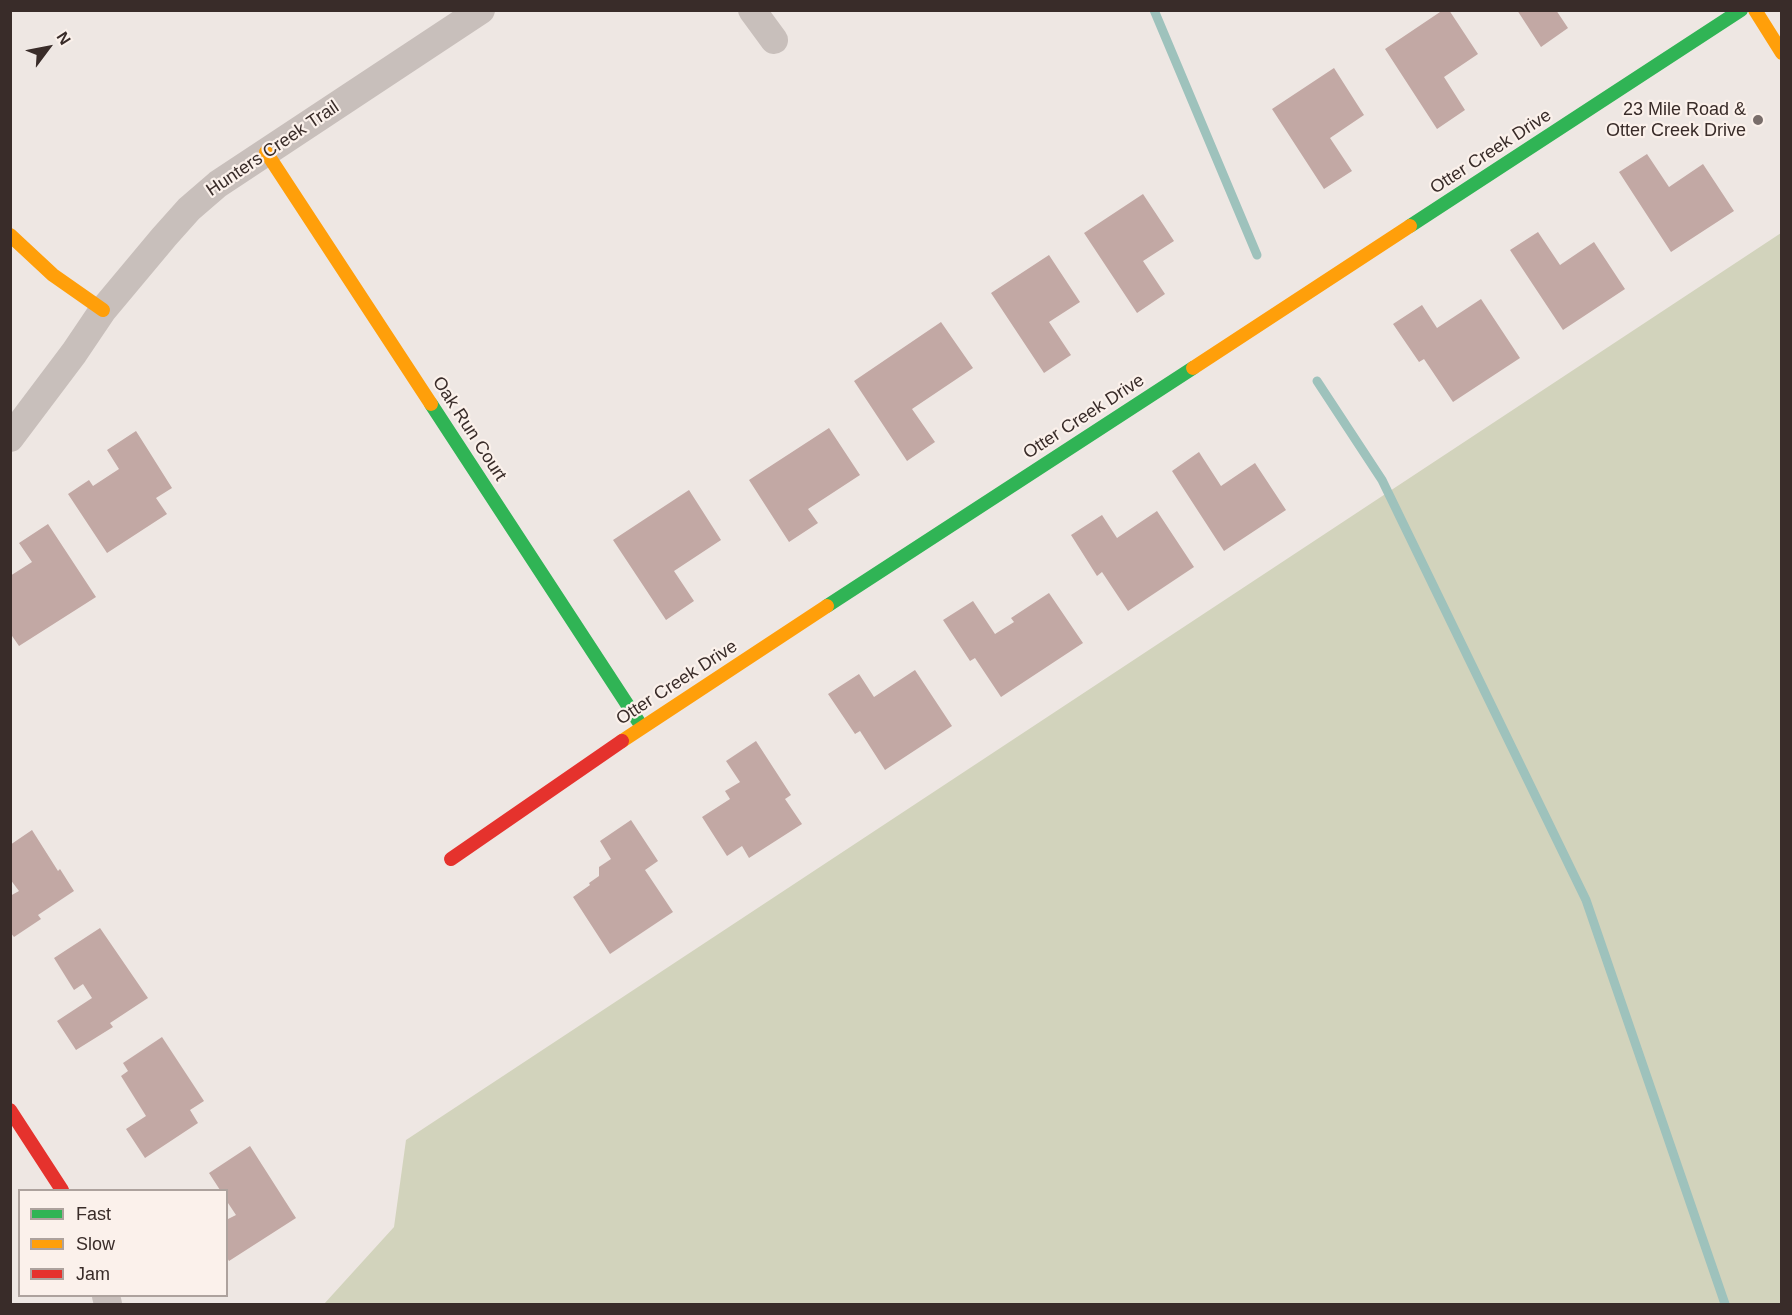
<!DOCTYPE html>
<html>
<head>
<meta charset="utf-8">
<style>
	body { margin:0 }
	#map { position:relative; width:1792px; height:1315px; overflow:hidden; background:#eee7e3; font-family:Helvetica,sans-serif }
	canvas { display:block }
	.frame { position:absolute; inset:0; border:12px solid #392c29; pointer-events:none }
	.legend { position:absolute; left:18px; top:1189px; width:210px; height:108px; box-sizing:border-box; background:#fbf1eb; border:2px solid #ada29d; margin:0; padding:8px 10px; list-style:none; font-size:18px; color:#392c29 }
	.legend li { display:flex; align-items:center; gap:12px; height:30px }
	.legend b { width:30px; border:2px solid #ada29d }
	.north { position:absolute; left:18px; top:18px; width:60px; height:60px; -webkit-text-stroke:4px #fbf1eb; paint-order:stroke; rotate:58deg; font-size:16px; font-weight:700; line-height:24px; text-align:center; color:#392c29 }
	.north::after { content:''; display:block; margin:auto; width:21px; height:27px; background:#392c29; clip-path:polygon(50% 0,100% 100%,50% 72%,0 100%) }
</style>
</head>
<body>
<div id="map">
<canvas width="1792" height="1315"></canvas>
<div class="frame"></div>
<ul class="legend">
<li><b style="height:8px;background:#30b455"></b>Fast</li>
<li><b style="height:8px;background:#ff9f0a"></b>Slow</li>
<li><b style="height:8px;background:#e5322d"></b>Jam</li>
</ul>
<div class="north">N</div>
</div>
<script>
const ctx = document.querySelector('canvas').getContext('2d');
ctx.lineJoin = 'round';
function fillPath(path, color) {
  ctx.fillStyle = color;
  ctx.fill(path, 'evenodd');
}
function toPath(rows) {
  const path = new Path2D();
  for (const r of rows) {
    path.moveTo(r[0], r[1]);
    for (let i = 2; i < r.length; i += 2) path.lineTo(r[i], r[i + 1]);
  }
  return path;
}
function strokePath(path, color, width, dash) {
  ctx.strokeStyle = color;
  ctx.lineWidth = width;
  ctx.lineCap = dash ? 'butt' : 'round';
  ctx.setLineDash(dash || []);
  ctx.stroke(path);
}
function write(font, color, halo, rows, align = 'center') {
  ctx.font = font + ' Helvetica,sans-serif';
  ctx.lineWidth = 4.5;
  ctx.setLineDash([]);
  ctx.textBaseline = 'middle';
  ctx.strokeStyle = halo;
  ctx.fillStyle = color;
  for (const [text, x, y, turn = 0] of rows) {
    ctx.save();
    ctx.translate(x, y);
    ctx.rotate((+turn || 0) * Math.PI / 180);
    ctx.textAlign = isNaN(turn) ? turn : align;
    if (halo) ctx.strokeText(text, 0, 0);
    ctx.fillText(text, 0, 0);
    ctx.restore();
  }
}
fillPath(toPath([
	[1781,233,1781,1304,324,1304,394,1227,406,1140]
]), '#d2d3bc');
strokePath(toPath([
	[1154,10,1257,255],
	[1317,381,1382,480,1586,900,1725,1304]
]), '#9ec2bc', 9);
fillPath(toPath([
	[1443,10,1449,10,1478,54,1444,77,1465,110,1437,129,1385,49],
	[1517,10,1556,10,1568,28,1541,47],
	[1334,68,1364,115,1330,138,1352,171,1324,189,1272,109],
	[1647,154,1669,187,1703,164,1734,211,1671,252,1619,172],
	[1143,194,1174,241,1143,261,1165,294,1137,313,1084,233],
	[1538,232,1560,265,1594,242,1625,289,1563,330,1510,250],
	[1049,255,1080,302,1049,322,1071,355,1044,373,991,293],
	[1481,299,1520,358,1453,402,1424,359,1419,362,1393,324,1422,305,1437,328],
	[941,322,973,368,912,409,935,442,907,461,854,381],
	[829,428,860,475,808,509,818,523,789,542,749,480],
	[136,431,172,488,156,498,167,514,107,553,68,494,89,480,93,486,119,469,107,450],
	[1199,452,1221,486,1255,463,1286,510,1224,551,1172,471],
	[689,490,721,540,674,571,694,601,666,620,613,540],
	[1157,511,1194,567,1128,611,1102,572,1097,576,1071,535,1102,515,1117,538],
	[48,524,96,597,19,646,10,633,10,576,32,562,19,543],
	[1049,593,1083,643,1001,697,975,658,970,661,943,620,973,601,995,634,1014,622,1011,618],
	[915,670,952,726,885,770,860,731,855,734,828,694,859,674,874,697],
	[756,741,791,795,785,799,802,824,749,858,742,846,727,856,702,817,730,799,725,791,740,782,726,761],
	[631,820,658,861,645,870,673,912,610,954,573,897,590,885,589,883,599,876,599,867,611,859,600,841],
	[32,830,58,871,60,869,74,891,38,915,41,919,14,937,10,932,10,896,19,891,10,879,10,845],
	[100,928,148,998,110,1023,113,1027,76,1050,57,1021,92,998,83,984,74,990,54,958],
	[162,1037,204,1101,190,1110,198,1123,145,1158,126,1129,146,1116,121,1076,128,1071,123,1063],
	[250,1146,296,1218,229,1261,226,1256,226,1220,236,1215,226,1200,226,1190,220,1190,209,1173]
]), '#c2a8a4');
strokePath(toPath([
	[752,10,774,40],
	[10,438,74,353,103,310,164,237,189,209,218,184,481,10],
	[106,1296,108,1304]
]), '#c8bfbb', 28);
strokePath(toPath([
	[1410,226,1741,10],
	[431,404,642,727],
	[827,606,1193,368]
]), '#30b455', 14);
strokePath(toPath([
	[1755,10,1782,53],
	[266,152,431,404],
	[10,235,53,275,103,310],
	[1193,368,1410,226],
	[622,741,827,606]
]), '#ff9f0a', 14);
strokePath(toPath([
	[451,859,622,741],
	[10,1110,62,1190]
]), '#e5322d', 14);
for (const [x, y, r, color] of [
	[1758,120,6,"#786d6a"]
]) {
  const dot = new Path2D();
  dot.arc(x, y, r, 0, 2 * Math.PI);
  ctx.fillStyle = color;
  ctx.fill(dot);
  strokePath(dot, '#fbf1eb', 2);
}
write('18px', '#392c29', '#fbf1eb', [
	["23 Mile Road &",1746,110],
	["Otter Creek Drive",1746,131]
], 'right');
write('18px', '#392c29', '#fbf1eb', [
	["Hunters Creek Trail",273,149,-34],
	["Otter Creek Drive",1491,152,-33],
	["Otter Creek Drive",1084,417,-33],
	["Oak Run Court",469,429,57],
	["Otter Creek Drive",677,683,-33]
]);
</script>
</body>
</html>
